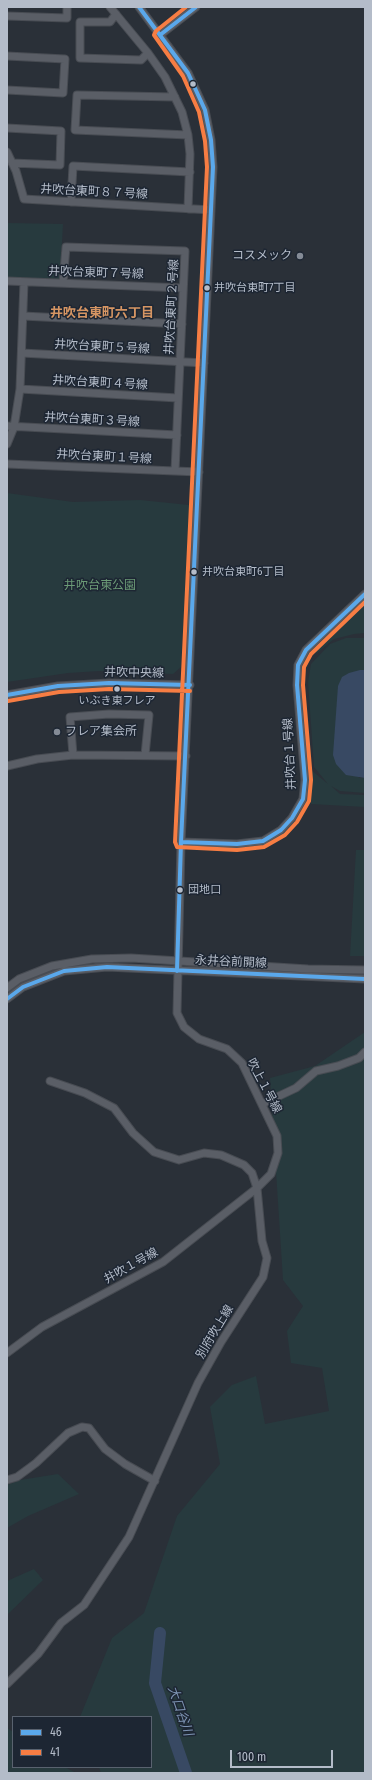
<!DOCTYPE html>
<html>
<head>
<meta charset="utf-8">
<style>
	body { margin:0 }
	#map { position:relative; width:372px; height:1780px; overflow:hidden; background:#2a3038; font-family:"Fira Sans Condensed",sans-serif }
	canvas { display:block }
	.frame { position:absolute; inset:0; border:8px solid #b4bcc9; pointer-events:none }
	.legend { position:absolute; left:12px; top:1716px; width:140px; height:52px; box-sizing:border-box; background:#1d2633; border:1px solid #59626f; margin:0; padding:5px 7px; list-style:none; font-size:12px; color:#b4bcc9 }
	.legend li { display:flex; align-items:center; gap:8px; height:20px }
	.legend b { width:20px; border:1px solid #59626f }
	.scale { position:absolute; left:230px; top:1750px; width:103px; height:18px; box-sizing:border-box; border:2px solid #b4bcc9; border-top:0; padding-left:5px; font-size:12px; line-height:14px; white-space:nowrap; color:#b4bcc9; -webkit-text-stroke:3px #1d2633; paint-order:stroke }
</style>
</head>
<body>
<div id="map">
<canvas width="372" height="1780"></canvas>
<div class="frame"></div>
<ul class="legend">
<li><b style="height:5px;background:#5aa8eb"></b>46</li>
<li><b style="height:5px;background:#f77d43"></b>41</li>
</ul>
<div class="scale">100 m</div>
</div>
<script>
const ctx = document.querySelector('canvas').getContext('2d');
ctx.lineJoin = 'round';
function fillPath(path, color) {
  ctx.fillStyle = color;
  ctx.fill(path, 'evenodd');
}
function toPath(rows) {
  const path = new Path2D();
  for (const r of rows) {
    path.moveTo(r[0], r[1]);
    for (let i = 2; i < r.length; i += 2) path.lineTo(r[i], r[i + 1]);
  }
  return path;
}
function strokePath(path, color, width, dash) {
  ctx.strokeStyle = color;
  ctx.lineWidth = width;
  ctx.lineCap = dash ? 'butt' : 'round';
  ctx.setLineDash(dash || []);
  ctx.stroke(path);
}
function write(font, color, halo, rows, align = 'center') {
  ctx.font = font + ' "Fira Sans Condensed","Noto Sans JP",sans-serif';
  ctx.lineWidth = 3;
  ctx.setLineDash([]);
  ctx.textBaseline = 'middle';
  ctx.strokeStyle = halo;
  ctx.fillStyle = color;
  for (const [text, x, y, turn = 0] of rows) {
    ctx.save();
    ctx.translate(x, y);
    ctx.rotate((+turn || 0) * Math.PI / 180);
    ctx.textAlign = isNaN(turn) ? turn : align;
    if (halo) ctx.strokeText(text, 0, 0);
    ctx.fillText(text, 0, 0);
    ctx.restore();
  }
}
fillPath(toPath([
	[7,223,63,224,60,279,7,277],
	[7,493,73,502,140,500,189,505,181,667,173,674,99,671,68,673,7,682],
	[365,602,365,633,354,634,334,639,317,653,312,648],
	[346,638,365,638,365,670,360,670,359,778,365,778,365,793,340,791,331,786,340,794,365,795,365,807,311,804,310,769,328,784,314,767,308,682,311,664,330,644],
	[356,850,365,850,365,956,350,956],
	[365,1032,365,1773,101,1773,99,1767,151,1767,151,1717,80,1717,112,1638,144,1613,177,1516,220,1464,210,1407,232,1385,256,1376,265,1424,329,1411,322,1368,291,1363,287,1331,303,1306,283,1280,270,1078,315,1066],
	[58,1474,79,1494,28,1516,7,1528,7,1485,20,1480],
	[34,1569,43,1580,7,1615,7,1581],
	[7,1728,13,1732,13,1767,65,1767,76,1773,7,1773]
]), '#273a3e');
fillPath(toPath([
	[360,670,365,670,365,778,346,775,336,764,333,755,338,686,342,677,349,673]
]), '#384963');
strokePath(toPath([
	[160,1633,155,1683,186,1773]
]), '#384963', 12);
const minor = toPath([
	[110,7,148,53,165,77,182,112,188,135,190,154,188,209],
	[116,14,110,22,80,22,80,58,141,60,148,53],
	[7,16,67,18,67,7],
	[160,35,196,7],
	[7,56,65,59,63,93,7,90],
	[175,97,77,95,75,130,188,135],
	[7,128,61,131,60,165,12,163],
	[7,152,16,171,24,199,211,210],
	[71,202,73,166,190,172],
	[7,281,183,288],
	[63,283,66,247,185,251,175,471],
	[23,316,182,324],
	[22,353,204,363],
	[20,389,178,398],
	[7,426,177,435],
	[7,444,14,427,20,389,24,282],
	[7,464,199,472],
	[7,695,58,686,109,683,190,685],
	[73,755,70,717,109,714,149,715,145,755],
	[7,766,37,759,73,755,186,756],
	[181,842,237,844,263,841,281,830,292,818,303,799,305,780,297,685,298,665,306,650,365,594],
	[7,988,19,979,52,966,92,959,131,958,308,969,365,970],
	[7,999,23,987,64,971,107,967,365,979],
	[262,1104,296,1088,316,1071,338,1066,359,1058,365,1052],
	[7,1353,42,1327,163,1262,257,1188,271,1174,278,1153,277,1136,242,1063,227,1049,199,1039,184,1027,177,1013,181,842,213,167,211,140,205,110,188,73,139,7],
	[7,1480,17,1477,36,1463,68,1433,82,1427,89,1428,105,1449,125,1464,155,1481],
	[7,1684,38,1654,61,1623,84,1605,129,1537,198,1383,221,1342,263,1277,267,1258,262,1241,257,1188,252,1173,244,1165,221,1155,204,1153,179,1160,154,1152,133,1133,114,1108,85,1093,50,1081]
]);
strokePath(minor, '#484c53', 9);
strokePath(minor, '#5a5e66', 7);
strokePath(toPath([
	[139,7,188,73,205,110,211,140,213,167,181,842,177,971],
	[160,35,196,7],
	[7,695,58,686,109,683,190,685],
	[181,842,237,844,263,841,281,830,292,818,303,799,305,780,297,685,298,665,306,650,365,594],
	[7,999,23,987,64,971,107,967,365,979]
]), '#5aa8eb', 4);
strokePath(toPath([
	[186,7,156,31,154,35,183,76,199,112,205,141,207,167,175,842,177,847,237,850,264,847,285,835,297,822,309,801,311,780,303,685,304,667,311,654,365,602],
	[8,701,59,692,109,689,190,691]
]), '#f77d43', 4);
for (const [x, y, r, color] of [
	[193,84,3.5,"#b4bcc9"],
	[300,256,4,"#848b96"],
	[207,288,3.5,"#b4bcc9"],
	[194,572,3.5,"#b4bcc9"],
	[117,689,3.5,"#b4bcc9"],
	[57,732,4,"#848b96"],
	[180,890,3.5,"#b4bcc9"]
]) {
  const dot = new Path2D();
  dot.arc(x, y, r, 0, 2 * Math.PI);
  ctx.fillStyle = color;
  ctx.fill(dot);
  strokePath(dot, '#1d2633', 1.5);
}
write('11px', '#b4bcc9', '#1d2633', [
	["井吹台東町7丁目",214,288],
	["井吹台東町6丁目",202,572],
	["いぶき東フレア",117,701,"center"],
	["団地口",188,890]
], 'left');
write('12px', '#b4bcc9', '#1d2633', [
	["井吹台東町８７号線",94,192,3],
	["井吹台東町７号線",96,273,2],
	["井吹台東町２号線",172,307,-87],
	["井吹台東町５号線",102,347,3],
	["井吹台東町４号線",100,383,3],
	["井吹台東町３号線",92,420,3],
	["井吹台東町１号線",104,457,3],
	["井吹中央線",134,673,1],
	["井吹台１号線",290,754,-93],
	["永井谷前開線",231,962,3],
	["吹上１号線",264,1086,62],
	["井吹１号線",131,1266,-29],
	["別府吹上線",215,1332,-59]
]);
write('12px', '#b4bcc9', '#1d2633', [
	["コスメック",292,256],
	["フレア集会所",65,732,"left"]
], 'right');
write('12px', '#6b9a76', '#1d2633', [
	["井吹台東公園",100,586]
]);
write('bold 13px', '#d59563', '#1d2633', [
	["井吹台東町六丁目",102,313]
]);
write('italic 13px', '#7c92b1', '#1d2633', [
	["大口谷川",180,1711,71]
]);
</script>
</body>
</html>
